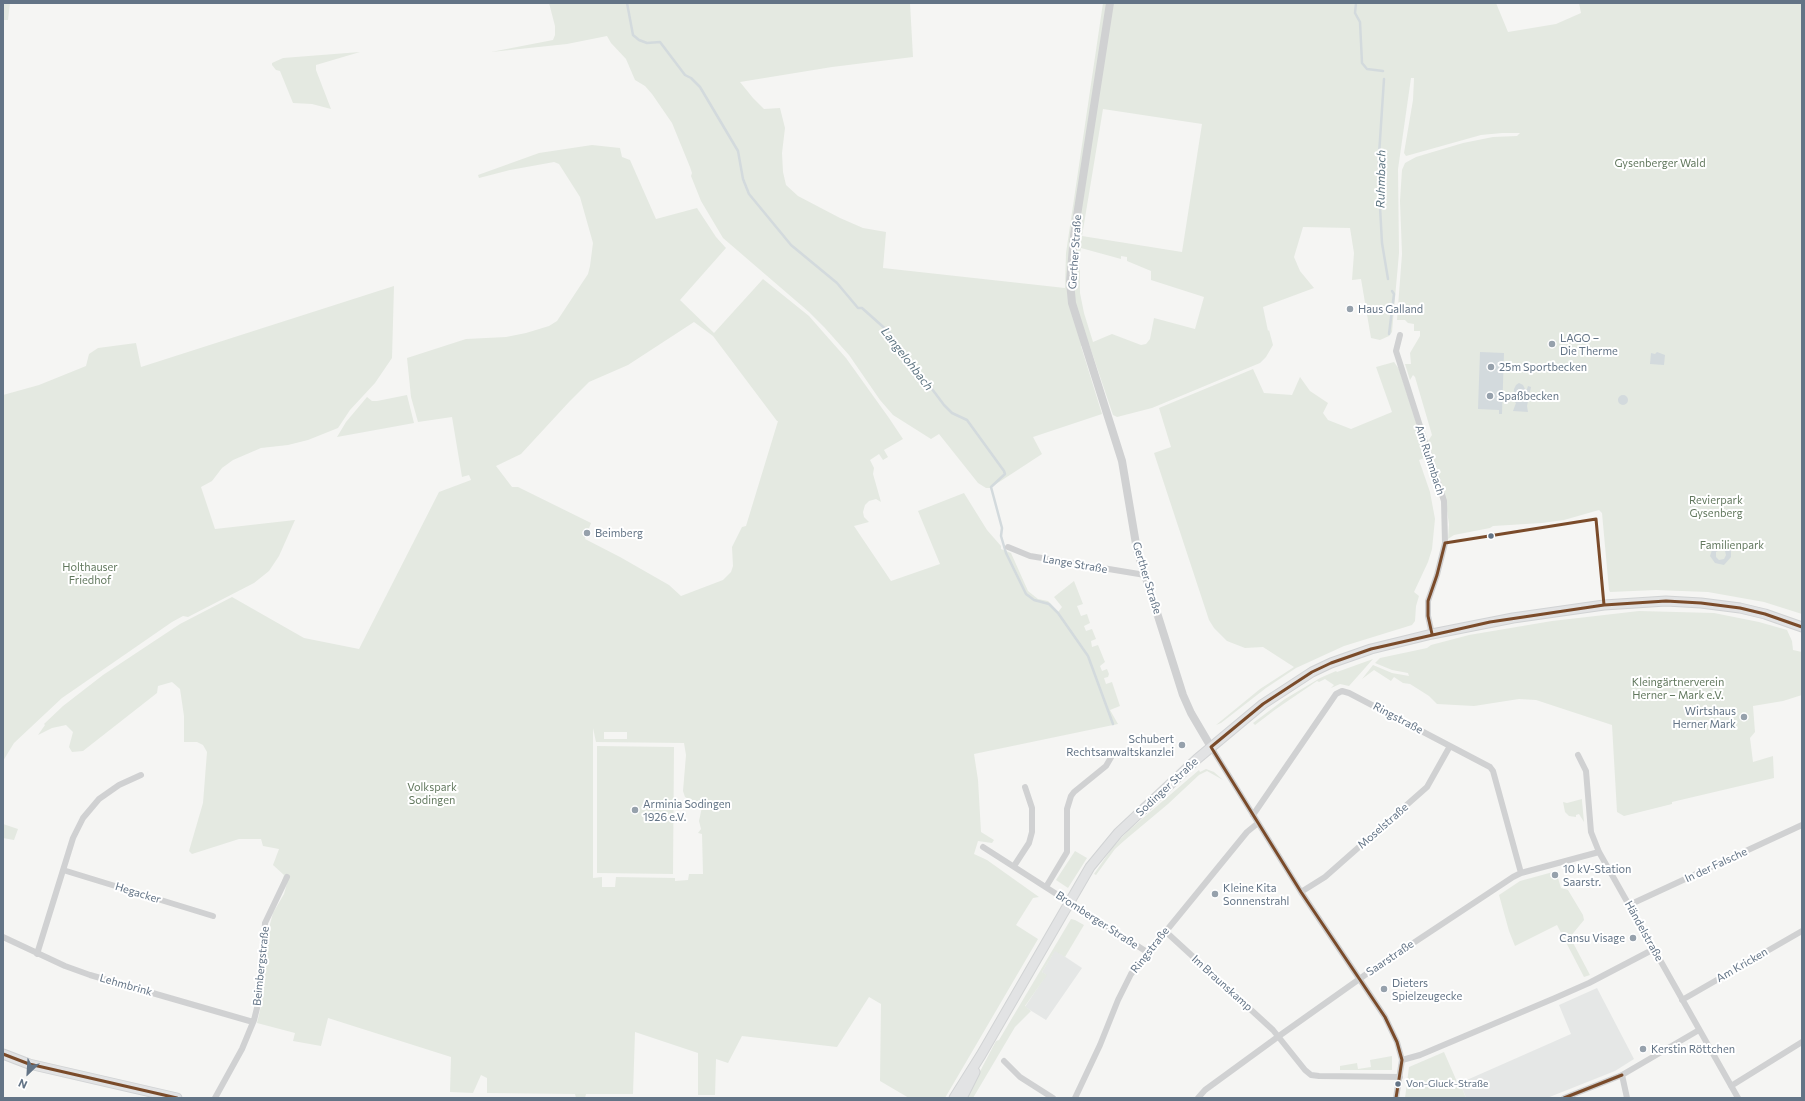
<!DOCTYPE html>
<html>
<head>
<meta charset="utf-8">
<style>
	body { margin:0 }
	#map { position:relative; width:1805px; height:1101px; overflow:hidden; background:#f5f5f3; font-family:Commissioner,sans-serif }
	canvas { display:block }
	.frame { position:absolute; inset:0; border:4px solid #637486; pointer-events:none }
	.north { position:absolute; left:8px; top:1053px; width:40px; height:40px; -webkit-text-stroke:3px #fff; paint-order:stroke; rotate:205deg; font-size:11px; font-weight:700; line-height:16px; text-align:center; color:#637486 }
	.north::after { content:''; display:block; margin:auto; width:14px; height:18px; background:#637486; clip-path:polygon(50% 0,100% 100%,50% 72%,0 100%) }
</style>
</head>
<body>
<div id="map">
<canvas width="1805" height="1101"></canvas>
<div class="frame"></div>
<div class="north">N</div>
</div>
<script>
const ctx = document.querySelector('canvas').getContext('2d');
ctx.lineJoin = 'round';
function fillPath(path, color) {
  ctx.fillStyle = color;
  ctx.fill(path, 'evenodd');
}
function toPath(rows) {
  const path = new Path2D();
  for (const r of rows) {
    if (r.length === 3) {
      path.moveTo(r[0] + r[2], r[1]);
      path.arc(r[0], r[1], r[2], 0, 2 * Math.PI);
      continue;
    }
    path.moveTo(r[0], r[1]);
    for (let i = 2; i < r.length; i += 2) path.lineTo(r[i], r[i + 1]);
  }
  return path;
}
function strokePath(path, color, width, dash) {
  ctx.strokeStyle = color;
  ctx.lineWidth = width;
  ctx.lineCap = dash ? 'butt' : 'round';
  ctx.setLineDash(dash || []);
  ctx.stroke(path);
}
function write(font, color, halo, rows, align = 'center') {
  ctx.font = font + ' Commissioner,sans-serif';
  ctx.lineWidth = 4;
  ctx.setLineDash([]);
  ctx.textBaseline = 'middle';
  ctx.strokeStyle = halo;
  ctx.fillStyle = color;
  for (const [text, x, y, turn = 0] of rows) {
    ctx.save();
    ctx.translate(x, y);
    ctx.rotate((+turn || 0) * Math.PI / 180);
    ctx.textAlign = isNaN(turn) ? turn : align;
    if (halo) ctx.strokeText(text, 0, 0);
    ctx.fillText(text, 0, 0);
    ctx.restore();
  }
}
fillPath(toPath([
	[1055,950,1082,968,1046,1020,1025,1007,1046,975,1042,972],
	[1597,988,1634,1059,1615,1071,1547,1098,1466,1098,1460,1083,1571,1034,1559,1005]
]), '#e5e7e6');
fillPath(toPath([
	[3,3,10,3,8,20,3,20],
	[549,3,910,3,913,57,832,67,740,82,753,98,764,109,780,108,785,128,782,153,783,172,786,185,798,196,840,218,863,228,886,232,883,268,1065,288,1066,253,1103,3,1496,3,1508,32,1556,24,1581,13,1579,3,1802,3,1802,614,1764,602,1708,592,1656,590,1610,592,1609,590,1602,513,1599,510,1564,520,1542,523,1493,526,1490,528,1454,535,1448,539,1449,524,1445,497,1428,441,1432,435,1415,377,1413,375,1410,380,1405,364,1411,364,1410,353,1420,336,1420,331,1414,331,1414,324,1408,323,1405,320,1397,320,1402,254,1400,201,1402,170,1405,163,1416,157,1463,143,1493,137,1517,136,1520,133,1502,133,1481,135,1406,156,1404,153,1413,100,1414,78,1411,78,1398,169,1399,253,1392,332,1389,336,1380,340,1371,338,1361,279,1352,280,1354,253,1350,228,1303,227,1294,257,1300,271,1314,288,1263,307,1268,331,1269,330,1273,345,1266,357,1260,363,1152,408,1117,417,1113,415,1089,344,1081,346,1102,414,1033,437,1042,454,990,488,986,488,978,483,939,434,931,439,893,415,880,400,849,355,824,327,809,312,723,238,701,201,691,176,692,173,690,167,672,123,652,94,645,86,635,80,626,59,611,43,607,36,567,44,491,52,553,40,555,35,555,26],
	[1103,109,1202,124,1182,252,1082,236],
	[1081,248,1121,259,1121,256,1127,257,1127,261,1151,271,1151,280,1204,297,1195,329,1154,318,1150,339,1146,344,1141,345,1112,334,1093,342,1084,313,1080,293,1080,259,1079,259],
	[360,52,316,65,316,70,331,109,312,104,293,103,280,71,276,70,272,65,272,63,283,58],
	[592,145,620,148,622,157,630,160,656,219,697,208,716,237,726,248,680,300,714,333,763,279,809,316,823,332,846,358,889,418,903,439,884,450,888,457,883,460,879,454,870,460,874,468,873,474,881,502,876,499,869,501,865,505,863,512,864,517,869,522,854,526,891,581,940,564,918,511,964,493,987,530,1001,546,1001,549,1011,553,1028,591,1038,599,1048,601,1058,612,1062,607,1054,597,1074,581,1083,604,1077,606,1081,616,1087,614,1090,623,1084,626,1086,631,1092,629,1096,639,1091,641,1092,647,1098,645,1105,662,1100,666,1102,671,1107,669,1109,674,1108,677,1104,678,1106,684,1112,682,1120,706,1110,710,1118,724,974,754,978,780,981,832,994,840,992,843,978,841,974,854,987,860,1039,897,1033,898,1016,925,1038,939,945,1098,909,1098,880,1081,881,1004,869,997,837,1047,742,1036,728,1063,716,1059,715,1095,698,1095,698,1053,635,1032,633,1094,586,1094,585,1098,576,1098,575,1094,487,1093,487,1078,481,1075,473,1093,450,1092,451,1057,328,1018,321,1046,293,1041,295,1033,257,1023,261,1006,270,924,273,913,284,894,287,883,282,881,284,875,273,865,279,849,263,846,261,839,239,839,192,854,189,851,203,803,207,752,203,745,197,742,184,742,184,716,180,689,172,682,158,686,157,693,83,751,72,752,69,747,73,732,66,725,52,728,38,735,45,725,44,724,63,706,103,675,180,624,232,597,304,638,359,649,439,492,471,480,469,475,462,477,452,417,418,422,411,397,407,358,466,339,506,337,526,333,549,326,557,321,588,274,590,266,593,243,580,197,559,164,554,162,510,170,479,178,478,175,539,153],
	[694,322,713,336,777,421,778,421,746,526,742,527,732,547,733,566,731,572,723,580,681,596,669,585,620,557,585,539,591,523,518,487,512,487,496,466,521,454,569,402,589,382,628,365],
	[593,728,596,742,684,743,686,755,683,791,685,797,702,807,699,821,701,829,698,833,702,834,703,874,689,874,688,880,675,881,675,878,616,877,615,887,602,887,602,877,593,878],
	[604,732,627,732,627,739,604,739],
	[394,286,392,358,375,383,350,410,338,428,308,440,288,445,261,448,233,460,222,468,212,481,201,487,215,529,295,520,279,556,269,571,254,583,188,617,183,616,172,622,62,698,14,743,3,761,3,395,39,385,86,366,89,354,98,348,136,343,141,367],
	[1394,362,1399,369,1427,457,1419,460,1430,492,1435,519,1432,549,1428,562,1414,592,1419,596,1416,606,1415,621,1412,625,1399,629,1344,646,1296,668,1266,688,1221,723,1216,725,1260,689,1294,667,1263,647,1245,648,1227,641,1214,628,1209,620,1154,453,1171,447,1159,408,1253,369,1264,393,1292,395,1300,377,1310,391,1328,403,1323,413,1328,420,1351,429,1392,412,1376,367],
	[407,395,414,423,337,437,346,422,367,397,372,401,377,401],
	[1639,611,1714,613,1759,622,1787,630,1792,641,1793,650,1802,652,1802,695,1783,701,1753,706,1755,732,1750,738,1753,762,1773,756,1774,778,1672,802,1672,804,1624,816,1617,812,1612,725,1536,700,1519,699,1474,706,1437,704,1429,696,1418,689,1410,684,1403,683,1394,677,1391,681,1374,670,1362,679,1373,665,1392,673,1409,676,1408,673,1392,670,1375,663,1380,658,1427,648,1431,645,1469,635,1552,621],
	[1373,659,1349,686,1340,684,1331,688,1334,685,1325,679,1319,682,1317,681,1276,709,1255,725,1253,723,1285,699,1320,678,1336,671,1337,672],
	[597,746,674,747,673,874,597,873],
	[1206,769,1214,772,1223,780,1207,771,1199,775,1168,804,1125,840,1115,849,1096,875,1094,874,1112,848,1128,831,1199,770,1200,772],
	[1582,799,1582,801,1584,822,1579,814,1576,815,1576,817,1569,816,1565,812,1563,802,1567,803],
	[3,824,18,829,14,840,3,838],
	[1075,851,1087,858,1068,888,1056,880],
	[1553,872,1554,879,1558,878,1561,888,1568,890,1583,915,1584,920,1570,937,1590,975,1584,977,1557,925,1515,946,1509,931,1499,895,1520,881],
	[1071,919,1075,920,1084,925,1065,957,1055,951,1042,972,1047,975,1025,1006,1031,1011,1015,1027,973,1098,966,1098,996,1041,999,1040],
	[1444,1052,1458,1084,1460,1083,1466,1098,1405,1098,1409,1067],
	[1392,1056,1392,1070,1340,1070,1340,1066,1357,1063,1358,1069,1371,1067,1370,1060]
]), '#e4e9e1');
fillPath(toPath([
	[1480,352,1504,353,1502,414,1499,414,1499,410,1478,409],
	[1657,352,1665,355,1664,365,1650,364,1651,353,1655,354],
	[1519,383,1523,385,1525,389,1527,389,1528,386,1531,387,1527,406,1528,412,1513,411,1516,403,1513,400,1514,389,1516,385],
	[1623,400,5],
	[1719,544,1726,545,1731,550,1731,557,1724,565,1715,563,1710,556,1713,547],
	[1722,549,1725,551,1726,555,1724,559,1719,560,1716,557,1716,552]
]), '#d3dadd');
strokePath(toPath([
	[627,3,633,35,639,40,647,43,660,42,685,75,691,78,700,87,738,151,743,179,749,194,791,245,837,283,858,308,862,308,890,333,944,405,952,413,967,420,1004,471,1005,474,991,487,1002,528,1001,536,1006,553,1026,594,1034,600,1049,604,1058,613,1088,656,1113,724],
	[1356,3,1355,13,1360,22,1362,63,1367,69,1383,71],
	[1384,79,1379,155,1379,189,1382,243,1388,279],
	[1389,334,1394,294,1392,291]
]), '#d3dadd', 2.5);
const secondary = toPath([
	[3,1054,29,1064,177,1098],
	[954,1098,981,1055,1090,867,1118,833,1197,759,1263,704,1312,672,1331,663,1371,649,1432,634,1513,618,1604,605,1666,601,1701,603,1740,608,1765,614,1802,627],
	[962,1098,975,1072]
]);
strokePath(secondary, '#d1d3d4', 11);
strokePath(toPath([
	[1400,335,1396,351,1444,501,1445,543,1437,575,1428,601,1428,616,1432,634],
	[1008,547,1030,556,1145,575],
	[1211,747,1301,892,1385,1017,1397,1042,1402,1060,1396,1098],
	[1578,755,1586,771,1591,832,1599,852,1738,1098],
	[1253,815,1336,694,1342,691,1349,693,1490,767,1493,771,1521,873],
	[983,847,1147,952],
	[1014,866,1029,843,1032,832,1032,808,1025,787],
	[63,870,213,916],
	[1046,887,1067,852,1067,809,1071,796,1074,792,1106,766,1113,754],
	[1301,892,1325,877,1427,787,1450,746],
	[1629,905,1802,825],
	[1165,931,1273,1030,1305,1070,1311,1075,1319,1076,1400,1077],
	[3,937,65,966,90,975,253,1022],
	[37,954,73,838,83,818,99,799,119,785,141,775],
	[1682,1000,1802,931],
	[1402,1060,1420,1055,1555,998,1589,983,1654,949],
	[1004,1061,1020,1077,1053,1098],
	[1622,1075,1627,1098],
	[1731,1086,1802,1042],
	[215,1098,242,1049,254,1020,259,1000,262,975,265,923,287,877],
	[1075,1098,1100,1045,1118,1000,1131,974,1247,832,1258,823],
	[1198,1098,1205,1090,1279,1036,1365,975,1513,877,1521,873,1599,852],
	[1564,1098,1622,1075,1699,1030]
]), '#d0d1d2', 6);
strokePath(toPath([
	[1110,3,1074,235,1070,282,1072,303,1122,461,1137,550,1145,575,1183,695,1191,713,1211,747]
]), '#d0d1d2', 8);
strokePath(secondary, '#e2e3e4', 9);
strokePath(toPath([
	[1596,519,1604,605],
	[1445,543,1596,519],
	[1432,634,1428,616,1428,601,1437,575,1445,543],
	[1211,747,1263,704,1312,672,1331,663,1371,649,1490,622,1604,605,1666,601,1701,603,1740,608,1765,614,1802,627],
	[1211,747,1301,892,1385,1017,1397,1042,1402,1060,1396,1098],
	[3,1054,29,1064,177,1098],
	[1564,1098,1622,1075]
]), '#7a4b2a', 3);
for (const [x, y, r, color] of [
	[1350,309,4,"#96a1ac"],
	[1552,344,4,"#96a1ac"],
	[1491,367,4,"#96a1ac"],
	[1490,396,4,"#96a1ac"],
	[587,533,4,"#96a1ac"],
	[1491,536,3.5,"#637486"],
	[1744,717,4,"#96a1ac"],
	[1182,745,4,"#96a1ac"],
	[635,810,4,"#96a1ac"],
	[1555,875,4,"#96a1ac"],
	[1215,894,4,"#96a1ac"],
	[1633,938,4,"#96a1ac"],
	[1384,989,4,"#96a1ac"],
	[1643,1049,4,"#96a1ac"],
	[1398,1084,3.5,"#637486"]
]) {
  const dot = new Path2D();
  dot.arc(x, y, r, 0, 2 * Math.PI);
  ctx.fillStyle = color;
  ctx.fill(dot);
  strokePath(dot, '#fff', 1.5);
}
write('10px', '#637486', '#fff', [
	["Von-Gluck-Straße",1406,1084]
], 'left');
write('11px', '#62785e', '#fff', [
	["Gysenberger Wald",1660,163],
	["Revierpark",1716,500],
	["Gysenberg",1716,513],
	["Familienpark",1732,545],
	["Holthauser",90,567],
	["Friedhof",90,580],
	["Kleingärtnerverein",1678,682],
	["Herner – Mark e.V.",1678,695],
	["Volkspark",432,787],
	["Sodingen",432,800]
]);
write('11px', '#637486', '#fff', [
	["Gerther Straße",1075,252,-86],
	["Am Ruhmbach",1430,460,72],
	["Lange Straße",1075,564,10],
	["Gerther Straße",1147,578,73],
	["Ringstraße",1398,718,28],
	["Sodinger Straße",1167,787,-43],
	["Moselstraße",1383,826,-41],
	["In der Falsche",1716,865,-25],
	["Hegacker",138,893,17],
	["Bromberger Straße",1097,920,33],
	["Händelstraße",1644,931,61],
	["Ringstraße",1150,950,-52],
	["Saarstraße",1390,958,-34],
	["Am Kricken",1742,965,-30],
	["Beimbergstraße",261,966,-84],
	["Im Braunskamp",1222,983,42],
	["Lehmbrink",126,985,16]
]);
write('11px', '#637486', '#fff', [
	["Haus Galland",1358,309],
	["LAGO –",1560,338],
	["Die Therme",1560,351],
	["25m Sportbecken",1499,367],
	["Spaßbecken",1498,396],
	["Beimberg",595,533],
	["Wirtshaus",1736,711,"right"],
	["Herner Mark",1736,724,"right"],
	["Schubert",1174,739,"right"],
	["Rechtsanwaltskanzlei",1174,752,"right"],
	["Arminia Sodingen",643,804],
	["1926 e.V.",643,817],
	["10 kV-Station",1563,869],
	["Saarstr.",1563,882],
	["Kleine Kita",1223,888],
	["Sonnenstrahl",1223,901],
	["Cansu Visage",1625,938,"right"],
	["Dieters",1392,983],
	["Spielzeugecke",1392,996],
	["Kerstin Röttchen",1651,1049]
], 'left');
write('italic 12px', '#5f7683', '#fff', [
	["Ruhmbach",1381,179,-89],
	["Langelohbach",907,359,52]
]);
</script>
</body>
</html>
